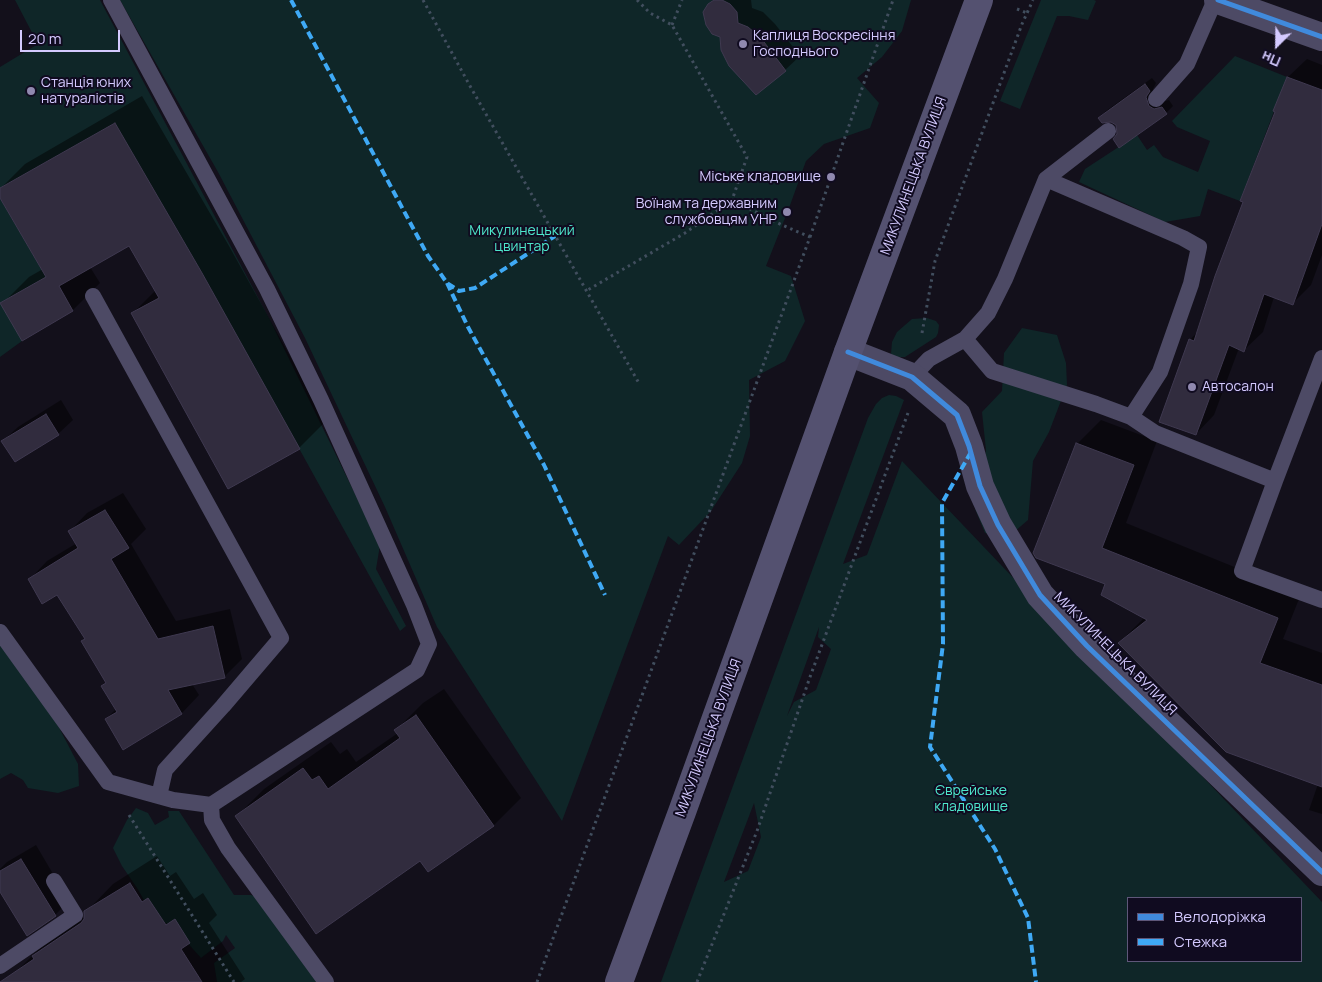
<!DOCTYPE html>
<html>
<head>
<meta charset="utf-8">
<style>
	body { margin:0 }
	#map { position:relative; width:1322px; height:982px; overflow:hidden; background:#13101b; font-family:Manrope,sans-serif }
	canvas { display:block }
	.legend { position:absolute; left:1127px; top:897px; width:175px; height:65px; box-sizing:border-box; background:#100b20; border:1px solid #5e5779; margin:0; padding:6px 9px; list-style:none; font-size:15px; color:#d4caff }
	.legend li { display:flex; align-items:center; gap:10px; height:25px }
	.legend b { width:25px; border:1px solid #5e5779 }
	.north { position:absolute; left:1252px; top:20px; width:50px; height:50px; -webkit-text-stroke:4px #100b20; paint-order:stroke; rotate:203deg; font-size:14px; font-weight:700; line-height:20px; text-align:center; color:#d4caff }
	.north::after { content:''; display:block; margin:auto; width:18px; height:22px; background:#d4caff; clip-path:polygon(50% 0,100% 100%,50% 72%,0 100%) }
	.scale { position:absolute; left:20px; top:30px; width:100px; height:22px; box-sizing:border-box; border:2px solid #d4caff; border-top:0; padding-left:6px; font-size:15px; line-height:18px; white-space:nowrap; color:#d4caff; -webkit-text-stroke:4px #100b20; paint-order:stroke }
</style>
</head>
<body>
<div id="map">
<canvas width="1322" height="982"></canvas>
<ul class="legend">
<li><b style="height:6px;background:#408adc"></b>Велодоріжка</li>
<li><b style="height:6px;background:#3fa9f5"></b>Стежка</li>
</ul>
<div class="north">Пн</div>
<div class="scale">20 m</div>
</div>
<script>
const ctx = document.querySelector('canvas').getContext('2d');
ctx.lineJoin = 'round';
function fillPath(path, color) {
  ctx.fillStyle = color;
  ctx.fill(path, 'evenodd');
}
function toPath(rows) {
  const path = new Path2D();
  for (const r of rows) {
    path.moveTo(r[0], r[1]);
    for (let i = 2; i < r.length; i += 2) path.lineTo(r[i], r[i + 1]);
  }
  return path;
}
function strokePath(path, color, width, dash) {
  ctx.strokeStyle = color;
  ctx.lineWidth = width;
  ctx.lineCap = dash ? 'butt' : 'round';
  ctx.setLineDash(dash || []);
  ctx.stroke(path);
}
function write(font, color, halo, rows, align = 'center') {
  ctx.font = font + ' Manrope,sans-serif';
  ctx.lineWidth = 4;
  ctx.setLineDash([]);
  ctx.textBaseline = 'middle';
  ctx.strokeStyle = halo;
  ctx.fillStyle = color;
  for (const [text, x, y, turn = 0] of rows) {
    ctx.save();
    ctx.translate(x, y);
    ctx.rotate((+turn || 0) * Math.PI / 180);
    ctx.textAlign = isNaN(turn) ? turn : align;
    if (halo) ctx.strokeText(text, 0, 0);
    ctx.fillText(text, 0, 0);
    ctx.restore();
  }
}
fillPath(toPath([
	[15,0,100,0,272,324,380,545,376,569,406,626,400,631,202,273,115,123,0,188,0,67,38,44],
	[120,0,911,0,902,31,882,57,857,78,879,103,870,128,824,144,806,161,789,208,766,266,791,276,805,321,785,361,749,380,750,436,742,463,711,511,679,545,668,536,562,821,437,627,385,507,305,338,218,172],
	[1041,0,1094,0,1096,1,1088,20,1069,16,1057,16,1020,109,1000,101],
	[1235,56,1287,77,1240,201,1208,189,1200,216,1165,222,1079,182,1085,169,1137,135,1147,150,1154,145,1163,157,1198,172,1210,141,1177,127,1172,121],
	[0,198,46,277,22,341,0,357],
	[927,318,936,321,939,325,938,333,936,337,905,357,895,357,891,354,892,342,897,332,912,319],
	[1022,328,1057,335,1066,363,1067,385,1049,432,1033,461,1028,520,1007,538,985,533,975,509,986,450,982,412,1002,391,1004,353],
	[889,395,896,396,904,400,843,564,867,555,902,461,1322,902,1322,982,661,982,868,418,876,404,882,398],
	[819,627,818,637,831,649,816,690,794,702,787,716],
	[754,803,761,837,748,871,724,882],
	[1128,898,1301,898,1301,961,1128,961],
	[0,644,54,718,78,764,79,786,58,793,28,788,23,780,11,773,0,779],
	[136,808,148,813,155,825,169,817,168,811,179,811,234,895,251,895,260,898,318,982,217,982,214,963,235,948,226,935,223,941,201,958,175,929,152,914,137,888,122,866,113,848,127,820]
]), '#0f2628');
fillPath(toPath([
	[713,0,751,0,752,8,763,12,775,24,800,56,785,70,722,36,709,5],
	[1307,59,1322,65,1322,255,1311,285,1292,304,1274,297,1263,332,1244,350,1239,348,1214,415,1196,434,1190,340,1199,330,1277,111,1275,111,1288,77],
	[1152,78,1156,83,1153,89,1156,99,1162,102,1169,100,1173,106,1166,113,1119,135,1117,125,1112,120,1099,118,1106,111],
	[142,96,229,246,326,421,299,448,133,313,156,290,129,244,90,267,100,283,73,310,22,339,2,304,29,277,43,269,0,195,0,189,25,164],
	[61,400,73,420,58,434,3,441,18,427],
	[1101,420,1157,441,1126,523,1301,594,1283,639,1322,653,1322,814,1309,810,1318,784,1119,643,1145,617,1107,583,1077,444],
	[123,493,146,529,131,544,176,621,230,609,242,659,224,677,192,684,199,695,182,713,124,748,106,719,116,709,103,686,107,682,86,639,58,593,30,579,47,561,77,543,70,531,87,513],
	[444,689,521,798,494,825,428,871,420,859,237,816,264,789,331,742,340,754,347,749,356,762,398,733,396,730,423,703],
	[36,845,69,901,55,915,0,890,0,869,7,862],
	[157,856,170,876,176,872,194,899,203,893,217,915,209,923,245,979,241,982,23,982,16,972,44,944,61,929,85,913,113,884]
]), '#0007');
const building = toPath([
	[714,0,722,0,730,4,737,12,738,23,748,27,761,38,786,71,756,95,729,66,721,50,720,37,712,34,706,25,703,12,708,4,714,0],
	[1287,77,1322,90,1322,224,1293,305,1264,294,1244,352,1229,345,1196,435,1159,422,1189,339,1194,341,1215,276,1243,202,1240,201,1275,112,1273,111,1287,77],
	[1145,84,1150,91,1146,97,1149,106,1154,109,1162,107,1167,114,1119,148,1113,139,1117,134,1116,125,1111,122,1102,123,1098,118,1145,84],
	[115,123,202,273,300,449,228,489,131,313,159,298,129,246,59,286,73,311,22,341,0,303,46,277,0,198,0,188,115,123],
	[46,414,59,435,15,462,1,441,46,414],
	[1076,443,1134,465,1102,548,1278,618,1260,663,1322,685,1322,787,1226,752,1118,643,1147,620,1101,595,1105,584,1036,558,1033,553,1076,443],
	[105,510,129,548,111,559,158,639,213,626,225,678,168,690,182,714,123,750,105,719,117,712,101,686,106,683,81,641,85,639,57,595,42,604,28,579,78,548,68,531,105,510],
	[416,715,494,826,428,872,420,861,316,934,235,816,303,768,312,780,319,776,328,789,400,738,394,730,416,715],
	[21,859,56,916,27,936,0,892,0,871,21,859],
	[130,883,142,902,148,898,166,925,175,919,190,943,181,949,202,982,0,982,34,959,32,956,81,923,84,919,84,911,130,883]
]);
fillPath(building, '#312c3e');
strokePath(building, '#3f3950', 1);
strokePath(toPath([
	[423,0,470,86,640,385],
	[637,0,650,13,672,25,747,157,732,200],
	[1017,9,1027,13],
	[672,25,682,0],
	[810,237,893,0],
	[922,333,935,261,1022,24,1033,0],
	[129,815,234,982],
	[537,982,810,237,782,225,732,200,685,233,586,291],
	[697,982,757,831,810,677,908,413]
]), '#414e5e', 3, [2.5, 4]);
strokePath(toPath([
	[111,0,267,289,321,400,414,605,429,644,417,670,211,805,212,820,228,848,326,982],
	[1156,99,1187,64,1215,0],
	[93,296,281,638,223,706,165,770,159,796],
	[965,339,992,371,1096,404,1131,417,1160,372,1191,284,1199,247,1183,238,1046,179],
	[912,377,929,359,965,339,988,313,1005,279,1046,179,1108,131],
	[1131,417,1155,433,1275,481,1242,571,1322,600],
	[1275,481,1322,358],
	[0,632,108,782,173,800,211,805],
	[0,966,75,915,54,881]
]), '#4d4a65', 16);
strokePath(toPath([
	[1218,0,1322,37],
	[848,352,912,377,957,415,969,446,980,486,998,525,1040,595,1087,646,1322,872]
]), '#4d4a65', 28);
strokePath(toPath([
	[619,982,682,812,848,352,979,0]
]), '#545170', 28);
strokePath(toPath([
	[291,0,428,256,447,283,459,291,475,288,555,236],
	[447,283,468,327,544,465,605,595],
	[971,452,942,503,943,644,930,747,995,849,1028,918,1036,982]
]), '#3fa9f5', 4, [8, 4]);
strokePath(toPath([
	[1218,0,1322,37],
	[848,352,912,377,957,415,969,446,980,486,998,525,1040,595,1087,646,1322,872]
]), '#408adc', 5);
for (const [x, y, r, color] of [
	[743,44,5,"#9089af"],
	[31,91,5,"#9089af"],
	[831,177,5,"#9089af"],
	[787,212,5,"#9089af"],
	[1192,387,5,"#9089af"]
]) {
  const dot = new Path2D();
  dot.arc(x, y, r, 0, 2 * Math.PI);
  ctx.fillStyle = color;
  ctx.fill(dot);
  strokePath(dot, '#100b20', 2);
}
write('14px', '#d4caff', '#100b20', [
	["Каплиця Воскресіння",753,36],
	["Господнього",753,52],
	["Станція юних",41,83],
	["натуралістів",41,99],
	["Міське кладовище",821,177,"right"],
	["Воїнам та державним",777,204,"right"],
	["службовцям УНР",777,220,"right"],
	["Автосалон",1202,387]
], 'left');
write('14px', '#d4caff', '#100b20', [
	["МИКУЛИНЕЦЬКА ВУЛИЦЯ",914,176,-70],
	["МИКУЛИНЕЦЬКА ВУЛИЦЯ",1115,654,45],
	["МИКУЛИНЕЦЬКА ВУЛИЦЯ",709,738,-70]
]);
write('14px', '#4ee7cb', '#100b20', [
	["Микулинецький",522,231],
	["цвинтар",522,247],
	["Єврейське",971,791],
	["кладовище",971,807]
]);
</script>
</body>
</html>
